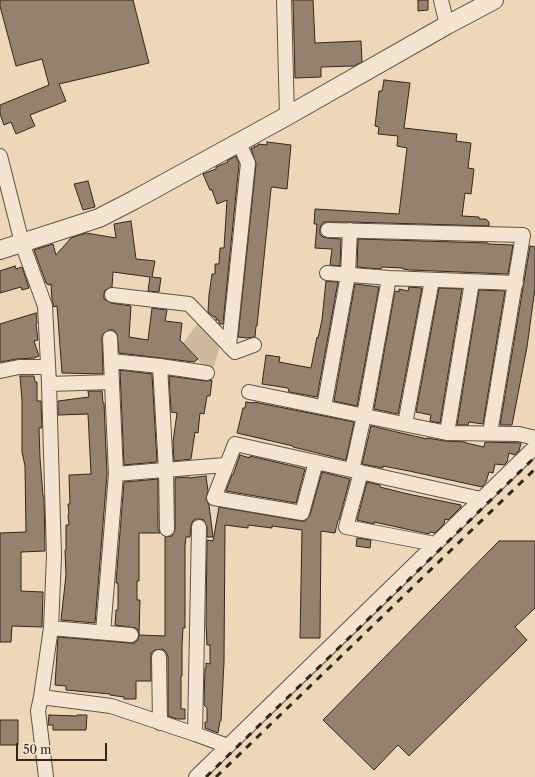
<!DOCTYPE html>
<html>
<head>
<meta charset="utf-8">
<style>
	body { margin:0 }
	#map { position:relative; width:535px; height:777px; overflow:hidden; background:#edd7b8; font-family:"Libre Caslon Text",serif }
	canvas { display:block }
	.scale { position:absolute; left:16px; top:743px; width:91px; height:18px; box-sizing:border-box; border:2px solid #34261f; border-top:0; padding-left:5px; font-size:12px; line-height:14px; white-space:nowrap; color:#34261f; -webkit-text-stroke:3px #f3e5d1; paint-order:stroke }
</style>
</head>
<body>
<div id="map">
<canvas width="535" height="777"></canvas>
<div class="scale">50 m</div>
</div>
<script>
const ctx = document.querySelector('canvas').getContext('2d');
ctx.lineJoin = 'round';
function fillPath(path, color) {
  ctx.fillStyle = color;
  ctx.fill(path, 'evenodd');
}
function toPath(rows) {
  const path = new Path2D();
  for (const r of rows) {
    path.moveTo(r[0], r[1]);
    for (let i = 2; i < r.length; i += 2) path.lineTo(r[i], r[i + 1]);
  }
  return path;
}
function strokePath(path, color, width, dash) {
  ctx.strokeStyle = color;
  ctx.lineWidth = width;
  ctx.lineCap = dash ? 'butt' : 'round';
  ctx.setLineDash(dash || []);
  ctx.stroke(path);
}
fillPath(toPath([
	[198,323,220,345,213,370,206,369,183,343]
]), '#ceb99e');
const building = toPath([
	[0,0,133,0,149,63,59,84,66,101,30,115,35,126,16,134,11,122,4,125,0,114,0,105,49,85,42,59,16,66,0,6,0,0],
	[293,0,313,0,315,43,361,41,362,62,354,66,321,67,321,77,295,78,293,0],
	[418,0,428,0,428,10,418,11,418,0],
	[384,80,410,83,404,128,457,134,456,141,471,143,468,168,474,169,471,194,465,193,462,216,479,217,479,219,486,219,489,222,489,226,350,222,324,222,321,225,320,229,320,234,323,237,328,238,341,239,340,266,330,265,332,249,315,248,317,224,314,224,315,209,399,214,407,148,397,146,398,136,378,134,379,127,375,126,379,91,382,91,384,80],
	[267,142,291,145,287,189,272,187,271,189,257,326,256,326,255,337,247,338,238,337,256,164,251,148,254,148,254,146,258,146,258,144,267,145,267,142],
	[236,156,239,164,223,324,219,324,219,320,216,320,216,317,214,317,208,312,209,295,212,274,215,274,215,264,219,264,220,248,224,248,227,200,217,204,212,190,210,190,203,174,216,169,216,167,228,162,227,161,236,156],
	[88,181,95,207,83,210,74,184,88,181],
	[131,221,136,259,155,261,152,277,161,278,159,292,148,291,150,277,113,272,112,287,105,290,104,294,104,299,111,303,131,306,129,337,148,340,152,308,167,310,165,321,182,323,180,340,198,359,194,362,119,353,117,334,114,330,109,330,103,334,102,338,103,374,62,373,57,306,54,307,52,300,51,284,48,285,47,283,46,283,34,250,53,244,56,255,71,238,86,233,116,238,114,224,131,221],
	[358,239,488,243,488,244,513,245,508,274,410,270,403,269,403,268,382,267,382,268,378,269,357,267,358,239],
	[530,246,535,247,535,288,527,347,512,425,500,425,530,246],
	[15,266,16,269,22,267,29,288,22,290,21,287,0,293,0,271,15,266],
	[326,281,338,282,317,397,289,392,288,388,262,384,266,355,280,357,279,362,311,368,317,337,318,338,322,320,326,281],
	[355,284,379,287,357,406,334,401,355,284],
	[409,287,422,288,398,414,374,409,395,291,399,292,399,289,408,291,409,287],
	[439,288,462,289,440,423,430,421,431,415,416,412,439,288],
	[479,290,505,291,483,424,469,422,468,425,457,425,479,290],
	[36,313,37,323,36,324,38,340,34,341,39,356,34,358,17,359,0,362,0,324,36,313],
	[120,370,152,374,157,462,124,465,120,370],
	[20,376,34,376,35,382,37,382,37,401,41,401,42,428,39,428,40,458,43,496,44,496,45,551,21,552,21,591,43,592,42,627,12,626,11,642,0,642,0,533,26,532,25,466,22,452,22,400,20,376],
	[169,376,206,381,212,380,210,396,207,396,204,414,200,413,198,433,195,432,191,459,174,461,173,442,177,413,171,412,169,376],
	[88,391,102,391,103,403,104,403,107,474,95,623,61,620,66,575,65,550,66,550,66,525,69,525,68,515,69,515,68,504,70,504,69,475,91,474,88,414,58,415,58,401,89,397,88,391],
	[246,402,254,403,254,402,354,422,346,460,293,447,293,446,237,433,243,408,245,408,246,402],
	[371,426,427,439,427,438,445,441,466,442,466,443,484,447,485,442,521,443,519,451,515,455,509,453,507,462,504,465,495,464,493,473,489,472,486,482,482,487,409,471,383,466,383,468,362,464,371,426],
	[240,455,250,458,250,456,305,469,296,503,226,491,232,475,233,475,240,455],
	[322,472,350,479,339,520,338,520,335,533,321,531,320,638,300,638,302,530,272,526,272,528,248,525,248,528,225,525,224,662,221,721,220,721,218,733,205,728,205,722,207,722,207,708,204,705,205,668,206,668,206,663,210,664,210,645,207,645,206,624,207,540,213,541,219,507,301,521,305,521,310,515,322,472],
	[206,476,208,491,206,499,209,505,213,537,207,537,207,527,204,520,200,519,195,519,192,522,191,526,190,537,186,537,185,546,185,628,183,628,182,646,182,676,181,676,181,709,185,709,185,719,177,719,168,716,168,657,166,652,163,649,155,650,151,653,151,681,136,681,136,699,124,699,124,697,110,695,110,694,66,690,66,686,55,685,58,637,130,643,134,643,138,640,139,635,165,636,165,537,172,536,175,529,175,478,189,477,189,478,206,476],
	[158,479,158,529,160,533,139,533,139,581,137,581,137,600,140,600,139,635,138,631,136,628,115,625,116,610,118,610,118,583,116,583,124,482,158,479],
	[367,482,380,485,380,487,408,494,461,505,461,507,448,520,445,519,444,524,435,533,430,532,429,534,374,522,374,524,357,520,367,482],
	[357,538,371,540,370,548,356,546,357,538],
	[499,541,535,541,535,608,515,627,527,640,409,756,398,745,374,770,323,720,499,541],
	[49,715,77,716,77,715,87,715,86,730,53,730,53,725,48,725,49,715],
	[0,720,18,720,18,745,0,745,0,720]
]);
fillPath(building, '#94826f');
strokePath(building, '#34261f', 1);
const minor = toPath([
	[284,0,287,116],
	[441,0,447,25],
	[0,156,22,243,45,306,49,384,54,556,51,628,41,697,38,711,46,777],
	[328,230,523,235,490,433],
	[327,273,389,278,516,283],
	[112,295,189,304,235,352,254,345],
	[229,346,248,163,239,143],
	[111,361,160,366,207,373],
	[160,366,166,470,167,529],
	[0,371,19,367,48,367],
	[49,384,112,382],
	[249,392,447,433,519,434,535,438],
	[324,407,348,275,350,230],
	[405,424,432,280],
	[447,433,472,282],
	[316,462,302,513,214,498,235,444,481,499],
	[352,470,364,416,389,278],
	[361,472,346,527,435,544],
	[116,474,225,465],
	[199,527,195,734,228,746],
	[51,628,131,635],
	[103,632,116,474,110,338],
	[159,657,160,723],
	[41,697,111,706,195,734],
	[196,777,535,447]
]);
const tertiary = toPath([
	[0,250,99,218,134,200,287,116,447,25,494,0]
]);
strokePath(minor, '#625245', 16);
strokePath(tertiary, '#625245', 20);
strokePath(minor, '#f3e5d1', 14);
strokePath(tertiary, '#f3e5d1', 18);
strokePath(toPath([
	[206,777,535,457],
	[216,777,535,469]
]), '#34261f', 3, [7, 7]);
</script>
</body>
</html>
